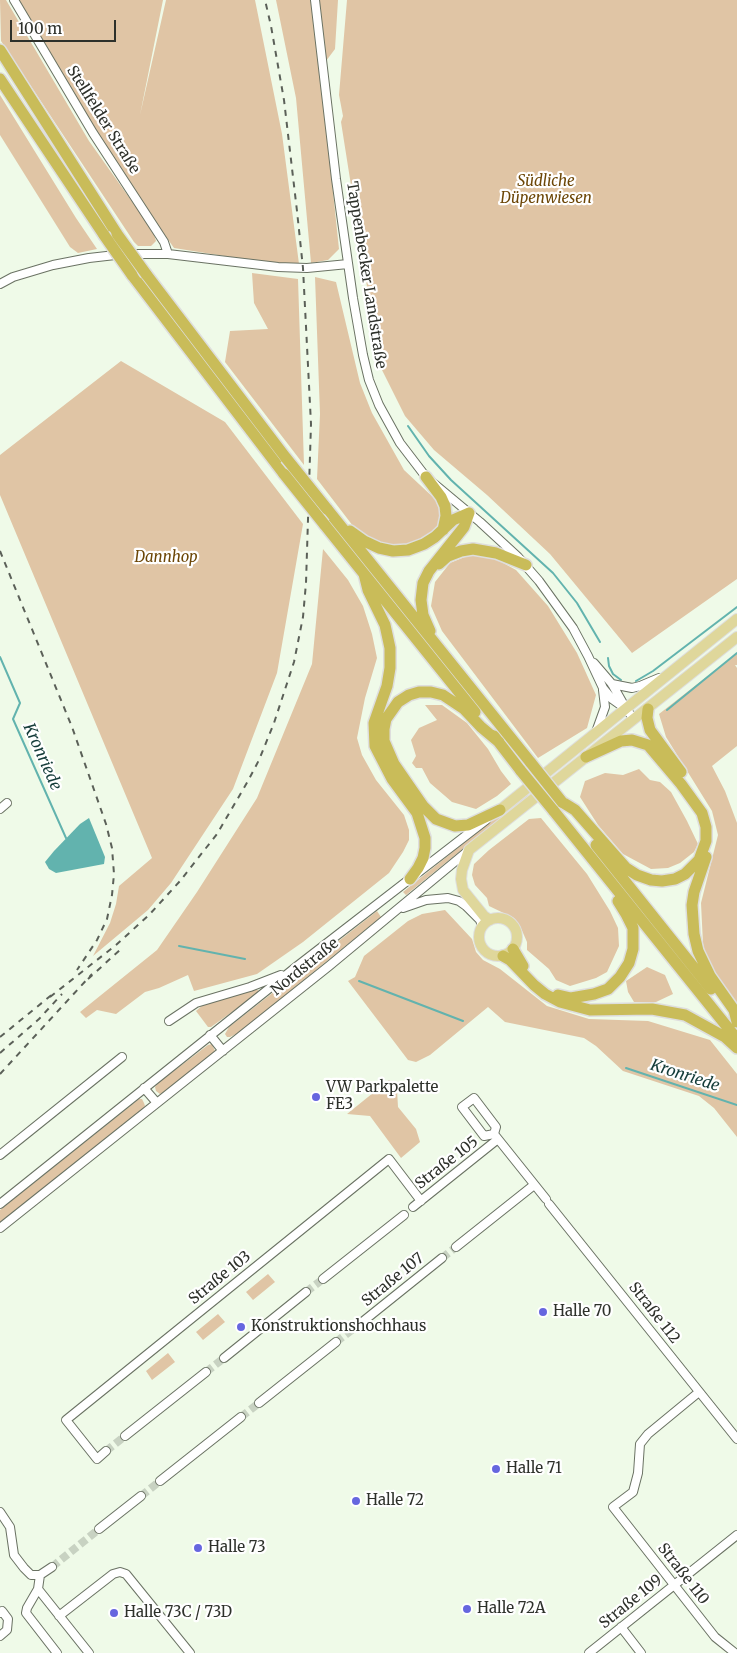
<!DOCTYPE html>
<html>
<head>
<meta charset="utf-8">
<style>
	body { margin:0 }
	#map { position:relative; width:737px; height:1653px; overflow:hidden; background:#effae8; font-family:Merriweather,serif }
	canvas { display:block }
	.scale { position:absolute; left:10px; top:20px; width:106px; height:22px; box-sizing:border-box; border:2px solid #2e312b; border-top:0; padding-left:6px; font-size:15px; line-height:18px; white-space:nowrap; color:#2e312b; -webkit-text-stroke:4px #fff; paint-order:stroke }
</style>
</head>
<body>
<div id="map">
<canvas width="737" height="1653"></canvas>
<div class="scale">100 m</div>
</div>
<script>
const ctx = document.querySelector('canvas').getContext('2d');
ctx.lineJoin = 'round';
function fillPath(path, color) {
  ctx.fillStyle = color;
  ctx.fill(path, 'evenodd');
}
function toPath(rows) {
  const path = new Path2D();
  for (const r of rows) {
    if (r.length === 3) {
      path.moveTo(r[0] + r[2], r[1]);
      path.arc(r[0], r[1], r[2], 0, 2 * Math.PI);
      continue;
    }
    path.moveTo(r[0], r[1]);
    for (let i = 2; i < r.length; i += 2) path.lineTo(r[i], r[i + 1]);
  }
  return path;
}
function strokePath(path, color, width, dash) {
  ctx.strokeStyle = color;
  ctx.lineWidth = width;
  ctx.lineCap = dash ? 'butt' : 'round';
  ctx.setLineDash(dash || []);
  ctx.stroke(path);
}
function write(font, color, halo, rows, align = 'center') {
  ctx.font = font + ' Merriweather,serif';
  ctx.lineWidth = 4.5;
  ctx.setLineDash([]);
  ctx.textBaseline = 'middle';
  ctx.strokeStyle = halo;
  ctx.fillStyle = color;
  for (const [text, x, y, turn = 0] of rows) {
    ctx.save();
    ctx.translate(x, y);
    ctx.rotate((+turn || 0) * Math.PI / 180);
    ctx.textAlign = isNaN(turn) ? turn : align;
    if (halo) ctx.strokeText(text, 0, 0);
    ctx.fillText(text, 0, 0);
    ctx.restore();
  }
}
fillPath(toPath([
	[0,0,6,0,89,141,153,231,156,241,151,246,138,246,134,242,1,41],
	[18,0,163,0,140,115,166,0,255,0,282,134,299,264,262,262,174,248,141,201,127,177,115,164],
	[276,0,338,0,335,49,320,69,339,249,328,260,311,263,296,98],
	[347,0,737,0,737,579,632,653,550,554,487,495,434,450,405,416,382,370,370,296,368,293,341,122,343,116,339,95],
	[0,95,76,218,97,249,78,253,70,247,0,135],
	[252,273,298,279,304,465,225,362,230,331,268,329,254,303],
	[315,277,336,282,360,383,372,413,404,470,435,499,441,514,438,525,431,533,420,540,406,546,392,545,391,547,365,538,353,526,317,479,320,414],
	[121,361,225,422,303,524,277,673,233,789,171,883,148,910,93,956,110,923,116,904,119,886,152,858,0,495,0,455],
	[323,549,348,580,363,606,372,634,377,658,365,698,357,738,362,755,376,780,404,815,409,830,409,840,403,852,389,873,303,942,257,974,194,991,188,975,159,988,145,992,116,1014,97,1010,86,1018,80,1012,157,950,197,892,257,798,312,664],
	[472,554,496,559,516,570,548,606,577,653,596,695,587,728,538,758,442,631,431,606,435,582,450,563],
	[737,653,737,665,735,665,737,668,737,746,712,766,725,791,737,823,737,1004,728,993,708,963,703,944,701,903,718,835,712,811,666,737,659,714],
	[425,705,442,705,467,723,488,749,501,771,511,784,497,796,476,809,452,802,430,783,422,768,416,768,412,763,416,756,411,740,419,728,437,720],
	[639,769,650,780,660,782,671,792,687,821,698,844,694,852,680,863,668,868,651,869,623,854,598,825,580,797,585,781,605,773,623,775],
	[526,793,528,796,406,895,403,892],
	[541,818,587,874,610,911,618,928,619,946,607,972,596,978,570,986,556,980,549,969,527,950,527,942,520,926,514,918,489,906,487,898,475,885,472,875,474,864,489,850,529,819],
	[445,910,472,939,476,952,483,960,500,969,547,1006,589,1019,648,1021,710,1040,737,1074,737,1137,714,1108,699,1096,623,1071,596,1046,584,1038,505,1022,488,1007,430,1055,416,1062,408,1060,348,981,355,977,364,956,408,921,422,914],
	[377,911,381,917,240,1032,230,1037,227,1037,225,1034,229,1027],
	[647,967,665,975,673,994,656,1002,634,1002,628,992,626,981],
	[256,989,259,991,257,994,211,1027,208,1027,196,1011,205,1003,223,996],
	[212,1044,215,1051,213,1053,165,1092,160,1094,156,1091,155,1087,158,1083,208,1045],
	[389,1080,397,1090,398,1107,416,1129,420,1142,401,1158,370,1116,347,1114],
	[139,1099,142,1099,144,1103,145,1106,142,1110,0,1224,0,1210],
	[268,1274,275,1282,253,1300,246,1292],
	[218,1314,225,1322,203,1340,196,1332],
	[168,1353,175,1362,152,1380,146,1371]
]), '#e0c5a5');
fillPath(toPath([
	[89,818,105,857,104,864,56,873,49,869,45,862,54,851,80,824]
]), '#62b3ae');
strokePath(toPath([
	[408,426,429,456,451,480,553,573,577,603,600,642],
	[0,657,20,703,13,719,66,838],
	[608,658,609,666,613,674,621,680],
	[636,681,653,671,737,607],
	[667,710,737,653],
	[179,946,245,959],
	[359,981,463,1021],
	[626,1068,737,1105]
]), '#62b3ae', 2);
strokePath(toPath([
	[442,1258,456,1247],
	[306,1292,323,1279],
	[336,1342,361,1323],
	[206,1372,224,1358],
	[241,1417,259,1403],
	[106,1451,125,1436],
	[141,1496,160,1481],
	[52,1567,99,1529]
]), '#c8d2c2', 8, [8, 4]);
const minor = toPath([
	[14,0,93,133,164,242,168,254],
	[315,0,336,179,353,298,363,355,369,380,379,405,400,443,426,477,480,522,518,557,539,581,573,628,588,656,603,688,612,699,626,709,634,719],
	[0,284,13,277,53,265,89,258,124,254,168,254,278,267,307,268,348,264],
	[594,663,612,684,625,707],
	[612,684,632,688,640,686,659,678],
	[596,732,605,707,603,690],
	[0,809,7,803],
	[403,908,426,900,448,898,459,901,466,906,480,920,482,926],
	[169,1021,196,1003,250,987,281,975],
	[210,1035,223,1051],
	[144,1088,157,1103],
	[494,1134,484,1136,462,1107,474,1098,496,1127,494,1134,546,1199],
	[0,1155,122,1057],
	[0,1204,296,967,486,820],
	[549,1204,737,1439],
	[413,1207,498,1139],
	[0,1228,329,966,469,850],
	[456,1247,534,1185],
	[323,1279,404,1215],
	[361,1323,442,1258],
	[224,1358,306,1292],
	[699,1392,648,1434,640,1444,638,1473,633,1492,613,1507,715,1637,735,1653],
	[259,1403,336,1342],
	[125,1436,206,1372],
	[106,1451,97,1459,66,1420,389,1159,421,1201],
	[160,1481,241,1417],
	[0,1512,10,1527,14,1555,24,1568,31,1575,40,1575],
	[99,1529,141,1496],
	[40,1575,38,1589,89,1653],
	[40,1575,52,1567],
	[38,1589,27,1608,26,1613,57,1653],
	[0,1613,2,1611,8,1619,7,1630,0,1636],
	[59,1616,113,1574,120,1572,126,1574,190,1653],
	[621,1627,641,1653],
	[589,1653,737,1535]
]);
const major = toPath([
	[500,810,737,619],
	[498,937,19],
	[490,920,484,916,463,890,461,879,462,870,469,850,737,637]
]);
const highway = toPath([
	[0,50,117,234],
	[0,79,104,235],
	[146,274,286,458],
	[132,275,284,474],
	[426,477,441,497,445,506,446,516,443,530],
	[327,509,531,763],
	[324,524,475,712],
	[350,531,364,541,379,548,393,551,408,550,424,544,435,537,453,520,469,513],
	[439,564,448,556,461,551,473,549,496,553,526,565],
	[364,574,368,590,385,625,390,648,390,668,387,686,374,723,375,746,392,779,417,813,425,838,425,848,423,858,418,868,410,879],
	[430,631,423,615,421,600,423,583,429,571,464,527,469,513],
	[648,709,647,718,650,730,681,772],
	[494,736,521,771],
	[499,742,481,727,464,709,443,695,431,692,419,692,409,695,398,702,386,719,384,729,384,741,394,764,423,806,436,819,455,826,468,825,500,810],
	[562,802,575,810,626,868,637,875,651,880,662,881,675,879,685,874,699,860,706,841,706,827,702,813,681,784,648,745,632,740,621,741,586,757],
	[553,810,737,1039],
	[596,845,711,989],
	[706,857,694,892,692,905,694,934,698,951,710,976,734,1010,737,1022],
	[513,949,523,966],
	[503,956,510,960,534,985,545,994,560,1002,590,1010,652,1009,685,1015,725,1037,737,1048],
	[558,995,571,998,594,994,608,989,620,977,629,963,633,949,633,928,626,914,618,901]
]);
strokePath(minor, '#6a7263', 10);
strokePath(major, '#dededd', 12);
strokePath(highway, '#dededd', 14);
strokePath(minor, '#fff', 8);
strokePath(major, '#dfd79b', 10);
strokePath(highway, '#c9bc59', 11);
strokePath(toPath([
	[0,551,72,727,106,824,112,848,114,874,112,895,107,919,97,940,77,970],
	[88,979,121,949],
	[50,997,116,945,149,915,180,881,217,834,248,781,259,760,274,723,294,662,303,617,306,583,311,424,303,268,297,211,284,100,271,26,265,0],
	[0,1037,54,993],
	[0,1053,39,1019,62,994],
	[0,1074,92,974]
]), '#5b6058', 2, [6, 6]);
const highwayBridge = toPath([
	[117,234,146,274],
	[104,235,132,275],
	[286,458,327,509],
	[284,474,324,524],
	[531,763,562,802],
	[521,771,553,810]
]);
strokePath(highwayBridge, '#dededd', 14, []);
strokePath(highwayBridge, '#c9bc59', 11);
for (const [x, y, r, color] of [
	[316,1097,5,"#6666df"],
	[543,1312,5,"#6666df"],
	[241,1327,5,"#6666df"],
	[496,1469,5,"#6666df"],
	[356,1501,5,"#6666df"],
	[198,1548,5,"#6666df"],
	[467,1609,5,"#6666df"],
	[114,1613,5,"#6666df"]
]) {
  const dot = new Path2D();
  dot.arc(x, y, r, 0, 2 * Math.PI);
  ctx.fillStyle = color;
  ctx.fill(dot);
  strokePath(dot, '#fff', 2);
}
write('15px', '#2e312b', '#fff', [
	["Stellfelder Straße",103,120,58],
	["Tappenbecker Landstraße",366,275,81],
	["Nordstraße",305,967,-39],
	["Straße 105",447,1163,-38],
	["Straße 103",220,1278,-39],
	["Straße 107",393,1280,-39],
	["Straße 112",654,1313,52],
	["Straße 110",683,1574,52],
	["Straße 109",631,1602,-39]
]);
write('italic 15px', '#6c4606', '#fff', [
	["Südliche",546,182],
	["Düpenwiesen",546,199],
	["Dannhop",166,558]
]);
write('15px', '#2e312b', '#fff', [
	["VW Parkpalette",326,1088],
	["FE3",326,1105],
	["Halle 70",553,1312],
	["Konstruktionshochhaus",251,1327],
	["Halle 71",506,1469],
	["Halle 72",366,1501],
	["Halle 73",208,1548],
	["Halle 72A",477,1609],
	["Halle 73C / 73D",124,1613]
], 'left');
write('italic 16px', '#143c39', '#fff', [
	["Kronriede",42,757,66],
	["Kronriede",685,1076,18]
]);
</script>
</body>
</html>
